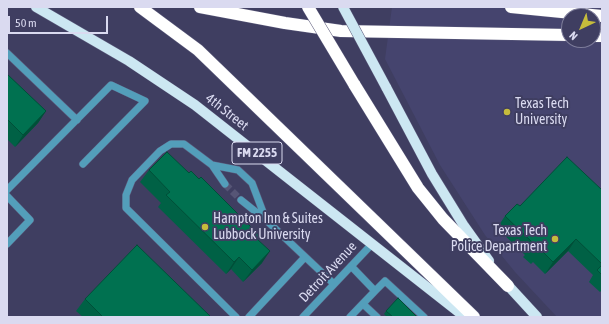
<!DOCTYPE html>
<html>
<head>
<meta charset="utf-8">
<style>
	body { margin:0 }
	#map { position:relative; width:609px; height:324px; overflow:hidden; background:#3f3e61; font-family:"Asap Condensed",sans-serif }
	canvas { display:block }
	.frame { position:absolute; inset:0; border:8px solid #dadaf0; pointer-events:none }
	.north { position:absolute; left:561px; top:8px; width:40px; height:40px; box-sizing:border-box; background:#3f3e61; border:1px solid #7d7c9a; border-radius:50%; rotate:224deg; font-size:11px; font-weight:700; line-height:16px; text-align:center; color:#dadaf0 }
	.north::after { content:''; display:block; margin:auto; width:14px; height:18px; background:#c6bc3c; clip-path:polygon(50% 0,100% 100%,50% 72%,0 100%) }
	.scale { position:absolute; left:8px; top:16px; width:100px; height:18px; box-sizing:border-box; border:2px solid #dadaf0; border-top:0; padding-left:5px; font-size:12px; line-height:14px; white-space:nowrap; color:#dadaf0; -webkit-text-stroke:3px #3f3e61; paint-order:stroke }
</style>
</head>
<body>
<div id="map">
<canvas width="609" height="324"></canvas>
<div class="frame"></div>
<div class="north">N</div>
<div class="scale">50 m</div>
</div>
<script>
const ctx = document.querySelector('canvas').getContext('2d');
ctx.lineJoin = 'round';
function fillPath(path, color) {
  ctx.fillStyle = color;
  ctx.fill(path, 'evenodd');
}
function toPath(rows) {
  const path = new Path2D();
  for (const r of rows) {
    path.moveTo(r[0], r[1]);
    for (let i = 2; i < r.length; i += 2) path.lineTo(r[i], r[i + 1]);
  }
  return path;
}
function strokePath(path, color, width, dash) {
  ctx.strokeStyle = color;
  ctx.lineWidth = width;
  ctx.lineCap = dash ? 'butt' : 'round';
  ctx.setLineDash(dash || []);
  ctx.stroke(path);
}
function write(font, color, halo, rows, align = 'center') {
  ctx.font = font + ' "Asap Condensed",sans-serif';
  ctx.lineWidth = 4;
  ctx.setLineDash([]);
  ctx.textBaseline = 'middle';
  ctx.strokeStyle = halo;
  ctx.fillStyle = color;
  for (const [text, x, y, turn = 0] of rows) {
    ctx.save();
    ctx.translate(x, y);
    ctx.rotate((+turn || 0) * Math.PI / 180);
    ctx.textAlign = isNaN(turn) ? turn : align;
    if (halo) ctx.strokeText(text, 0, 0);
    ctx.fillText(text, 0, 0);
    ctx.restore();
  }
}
fillPath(toPath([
	[392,7,602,7,602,317,557,317,515,272,485,235,440,165,385,59],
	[569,16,593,16,593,40,569,40]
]), '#45446e');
strokePath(toPath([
	[225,184,241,200]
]), '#565576', 7, [7, 3.5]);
const minor = toPath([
	[7,53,77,120],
	[212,165,225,184],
	[7,190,111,85,145,101,83,164],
	[7,196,30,220,7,244],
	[241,200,266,220],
	[351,266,375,291,385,281,424,317],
	[363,304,377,317],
	[236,317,126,208,126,195,132,180,160,151,171,144,184,144,212,165,238,170,252,183,266,220,334,284],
	[249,317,305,257],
	[303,317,372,244],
	[350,317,375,291]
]);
const major = toPath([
	[36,7,129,61,195,105,465,317],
	[386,87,432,174,464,226,489,261],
	[503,280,537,317]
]);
const highway = toPath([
	[140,7,198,50,474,317],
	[200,7,285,23,341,31,569,35],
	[511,7,602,16],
	[593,36,602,36],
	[354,84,418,188,443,219,508,286]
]);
strokePath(minor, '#5b5a7b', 8);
strokePath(major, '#5b5a7b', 11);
strokePath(highway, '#5b5a7b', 13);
strokePath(minor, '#539eba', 7);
strokePath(major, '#cce7f2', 10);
strokePath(highway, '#fff', 12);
const majorBridge = toPath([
	[343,7,386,87]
]);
const highwayBridge = toPath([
	[308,7,354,84]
]);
strokePath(majorBridge, '#5b5a7b', 11, []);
strokePath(highwayBridge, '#5b5a7b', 13, []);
strokePath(majorBridge, '#cce7f2', 10);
strokePath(highwayBridge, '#fff', 12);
fillPath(toPath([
	[7,74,46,111,38,123,15,147,7,139],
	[149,170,189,173,199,179,260,236,258,239,262,263,243,282,231,269,226,274,158,207,161,203,140,182],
	[602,190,602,290,600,292,589,282,593,275,568,251,545,274,533,262,531,264,523,257,525,255,497,228,505,216,520,206],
	[85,299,211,317,83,317,76,311],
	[386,311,417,317,387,317,384,314]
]), '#006145');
fillPath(toPath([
	[46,111,38,123,15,147,23,135],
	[576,239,568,251,545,274,553,262],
	[270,251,262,263,243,282,252,270],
	[239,257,231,269,226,274,234,262]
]), '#004f38');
const building = toPath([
	[7,74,46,111,23,135,7,119,7,74],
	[167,152,189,173,191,171,199,179,201,177,260,236,257,239,270,251,252,270,239,257,234,262,166,195,170,192,149,170,167,152],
	[567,157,602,190,602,264,576,239,553,262,541,250,540,252,532,245,533,243,505,216,517,204,520,206,567,157],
	[137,245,211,317,103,317,85,299,137,245],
	[602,265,602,275,597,270,602,265],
	[398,298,417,317,393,317,386,311,398,298]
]);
fillPath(building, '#007150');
strokePath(building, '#004f38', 1);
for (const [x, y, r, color] of [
	[507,112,4,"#c6bc3c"],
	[205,227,4,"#c6bc3c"],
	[555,239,4,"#c6bc3c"]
]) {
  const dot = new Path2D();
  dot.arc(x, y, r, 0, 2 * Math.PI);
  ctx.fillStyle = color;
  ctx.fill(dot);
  strokePath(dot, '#3f3e61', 1.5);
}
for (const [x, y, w] of [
	[257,153,50]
]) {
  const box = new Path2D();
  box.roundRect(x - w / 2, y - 11, w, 22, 3);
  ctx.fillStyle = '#3f3e61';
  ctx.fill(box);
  strokePath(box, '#dadaf0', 1);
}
write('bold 13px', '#dadaf0', null, [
	["FM 2255",257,153]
]);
write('14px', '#dadaf0', '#3f3e61', [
	["Texas Tech",515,104],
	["University",515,120],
	["Hampton Inn & Suites",213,219],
	["Lubbock University",213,235],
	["Texas Tech",547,231,"right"],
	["Police Department",547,247,"right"]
], 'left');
write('14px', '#dadaf0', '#3f3e61', [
	["4th Street",227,112,38],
	["Detroit Avenue",328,272,-47]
]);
</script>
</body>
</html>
